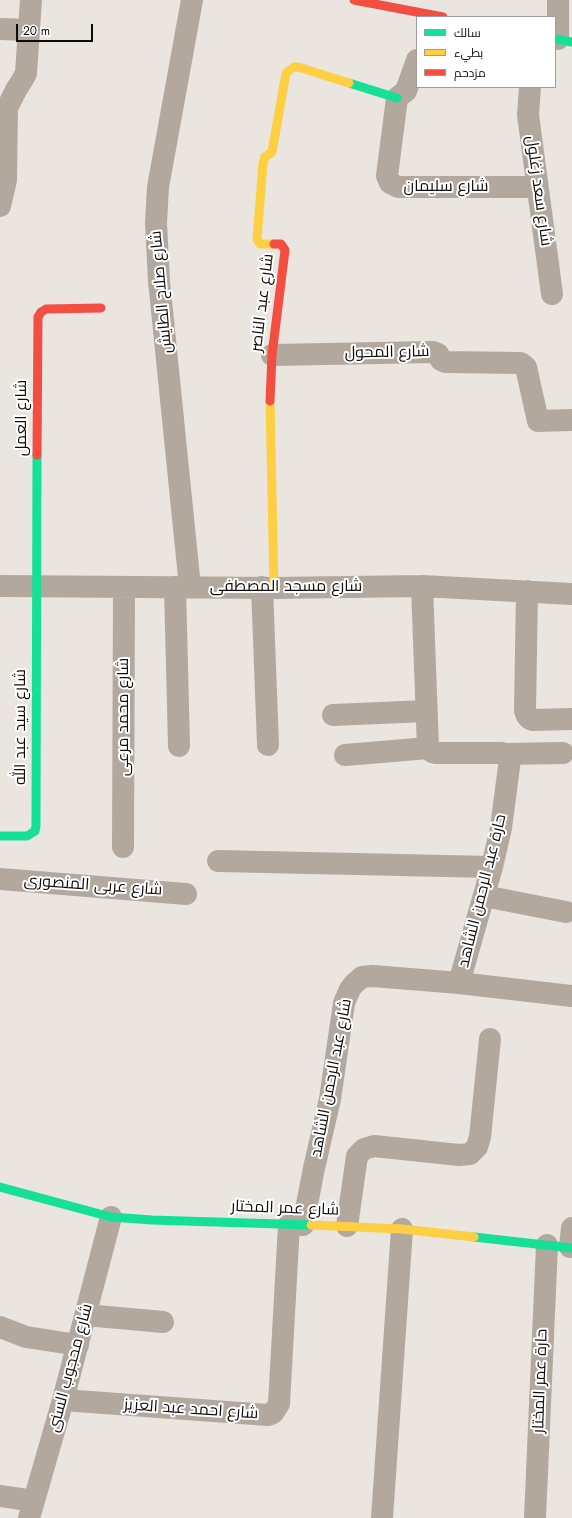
<!DOCTYPE html>
<html>
<head>
<meta charset="utf-8">
<style>
	body { margin:0 }
	#map { position:relative; width:572px; height:1518px; overflow:hidden; background:#eae5df; font-family:Jost,Cairo,sans-serif }
	canvas { display:block }
	.legend { position:absolute; left:416px; top:16px; width:140px; height:72px; box-sizing:border-box; background:#fff; border:1px solid #9f9d9c; margin:0; padding:5px 7px; list-style:none; font-size:12px; color:#0e0b08 }
	.legend li { display:flex; align-items:center; gap:8px; height:20px }
	.legend b { width:20px; border:1px solid #9f9d9c }
	.scale { position:absolute; left:16px; top:24px; width:77px; height:18px; box-sizing:border-box; border:2px solid #0e0b08; border-top:0; padding-left:5px; font-size:12px; line-height:14px; white-space:nowrap; color:#0e0b08; -webkit-text-stroke:3px #fff; paint-order:stroke }
</style>
</head>
<body>
<div id="map">
<canvas width="572" height="1518"></canvas>
<ul class="legend">
<li><b style="height:5px;background:#16e098"></b>سالك</li>
<li><b style="height:5px;background:#ffcf43"></b>بطيء</li>
<li><b style="height:5px;background:#f24e42"></b>مزدحم</li>
</ul>
<div class="scale">20 m</div>
</div>
<script>
const ctx = document.querySelector('canvas').getContext('2d');
ctx.lineJoin = 'round';
function toPath(rows) {
  const path = new Path2D();
  for (const r of rows) {
    path.moveTo(r[0], r[1]);
    for (let i = 2; i < r.length; i += 2) path.lineTo(r[i], r[i + 1]);
  }
  return path;
}
function strokePath(path, color, width, dash) {
  ctx.strokeStyle = color;
  ctx.lineWidth = width;
  ctx.lineCap = dash ? 'butt' : 'round';
  ctx.setLineDash(dash || []);
  ctx.stroke(path);
}
function write(font, color, halo, rows, align = 'center') {
  ctx.font = font + ' Jost,Cairo,sans-serif';
  ctx.lineWidth = 4;
  ctx.setLineDash([]);
  ctx.textBaseline = 'middle';
  ctx.strokeStyle = halo;
  ctx.fillStyle = color;
  for (const [text, x, y, turn = 0] of rows) {
    ctx.save();
    ctx.translate(x, y);
    ctx.rotate((+turn || 0) * Math.PI / 180);
    ctx.textAlign = isNaN(turn) ? turn : align;
    if (halo) ctx.strokeText(text, 0, 0);
    ctx.fillText(text, 0, 0);
    ctx.restore();
  }
}
strokePath(toPath([
	[0,29,29,30],
	[558,39,558,0],
	[417,60,406,91,397,98,387,176,390,183,398,187,537,187],
	[530,87,528,115,552,294],
	[0,206,6,180,7,108,16,90,23,79,26,73,31,0],
	[272,355,433,352,438,354,441,360,445,362,521,363,526,367,538,421,572,420],
	[0,586,274,588,422,586,572,594],
	[422,586,428,748,432,752,436,753,502,753,508,756,510,759,501,828,492,867,459,983],
	[175,587,179,746],
	[190,587,159,281,156,223,158,187,192,0],
	[262,587,268,745],
	[527,591,525,711,527,716,530,719,533,720,572,719],
	[333,715,426,711],
	[505,754,563,753],
	[345,755,428,748],
	[123,847,124,587],
	[218,861,492,867],
	[0,879,186,894],
	[484,896,566,912],
	[303,1225,314,1168,330,1099,344,1003,350,989,354,984,362,977,373,976,459,983,572,996],
	[347,1226,357,1156,364,1149,374,1146,459,1155,470,1154,477,1147,480,1137,490,1039],
	[570,1247,572,1228],
	[86,1315,163,1322],
	[0,1327,26,1337,78,1345],
	[63,1400,268,1415,273,1413,279,1404,289,1225],
	[0,1496,34,1501],
	[29,1518,63,1400,111,1217],
	[382,1518,402,1229],
	[535,1518,547,1245]
]), '#b3a89d', 22);
strokePath(toPath([
	[555,39,572,42],
	[349,83,397,98],
	[0,836,27,836,35,831,36,826,37,455],
	[0,1187,111,1217,152,1220,311,1225],
	[474,1237,572,1248]
]), '#16e098', 9);
strokePath(toPath([
	[274,244,260,244,257,239,263,163,265,157,272,152,286,73,294,67,298,67,349,83],
	[270,401,274,588],
	[311,1225,402,1229,474,1237]
]), '#ffcf43', 9);
strokePath(toPath([
	[354,0,443,17],
	[270,401,272,355,285,250,281,244,274,244],
	[37,455,38,317,41,312,46,309,101,308]
]), '#f24e42', 9);
write('16px', '#0e0b08', '#fff', [
	["شارع سليمان",446,187],
	["شارع سعد زغلول",538,191,82],
	["شارع صلاح الطايش",162,292,-95],
	["شارع عبد الناصر",263,303,-83],
	["شارع المحول",387,353,-1],
	["شارع العمل",22,418,-90],
	["شارع مسجد المصطفى",286,587],
	["شارع محمد مرعى",124,717,-90],
	["شارع سيد عبد الله",21,727,-90],
	["شارع عربى المنصورى",93,886,4],
	["حارة عبد الرحمن الشاهد",483,891,-76],
	["شارع عبد الرحمن الشاهد",332,1078,-79],
	["شارع عمر المختار",285,1209,2],
	["شارع محجوب السنى",71,1368,-75],
	["حارة عمر المختار",541,1381,-88],
	["شارع احمد عبد العزيز",191,1410,4]
]);
</script>
</body>
</html>
